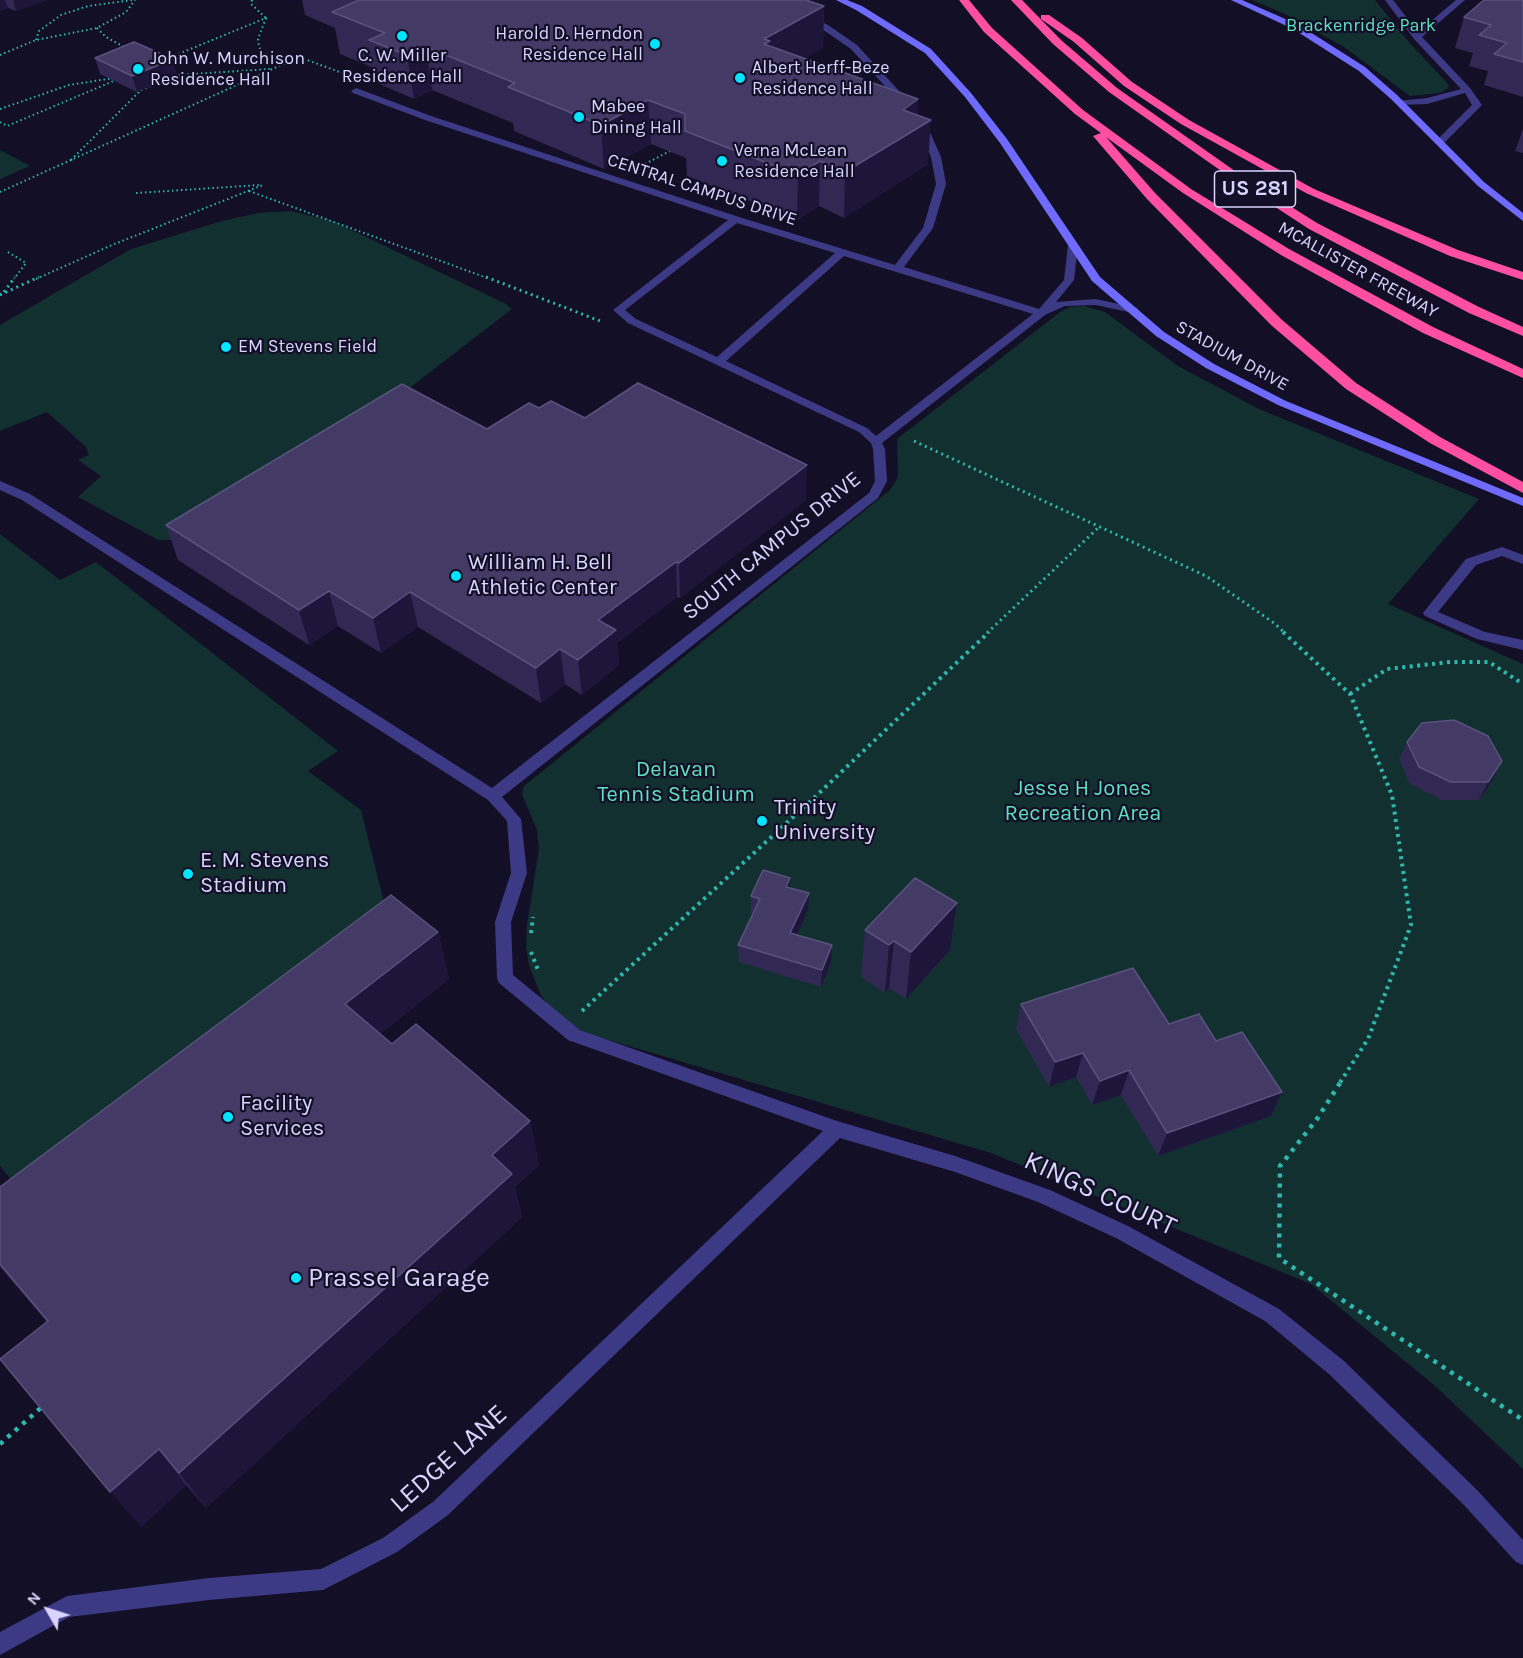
<!DOCTYPE html>
<html>
<head>
<meta charset="utf-8">
<style>
	body { margin:0 }
	#map { position:relative; width:1523px; height:1658px; overflow:hidden; background:#130f26; font-family:Karla,sans-serif }
	canvas { display:block }
	.north { position:absolute; left:18px; top:1580px; width:60px; height:60px; -webkit-text-stroke:4px #130f26; paint-order:stroke; rotate:309deg; font-size:16px; font-weight:700; line-height:24px; text-align:center; color:#d9d4ff }
	.north::after { content:''; display:block; margin:auto; width:21px; height:27px; background:#d9d4ff; clip-path:polygon(50% 0,100% 100%,50% 72%,0 100%) }
</style>
</head>
<body>
<div id="map">
<canvas width="1523" height="1658"></canvas>
<div class="north">N</div>
</div>
<script>
const ctx = document.querySelector('canvas').getContext('2d');
ctx.lineJoin = 'round';
function fillPath(path, color) {
  ctx.fillStyle = color;
  ctx.fill(path, 'evenodd');
}
function toPath(rows) {
  const path = new Path2D();
  for (const r of rows) {
    path.moveTo(r[0], r[1]);
    for (let i = 2; i < r.length; i += 2) path.lineTo(r[i], r[i + 1]);
  }
  return path;
}
function strokePath(path, color, width, dash) {
  ctx.strokeStyle = color;
  ctx.lineWidth = width;
  ctx.lineCap = dash ? 'butt' : 'round';
  ctx.setLineDash(dash || []);
  ctx.stroke(path);
}
function write(font, color, halo, rows, align = 'center') {
  ctx.font = font + ' Karla,sans-serif';
  ctx.lineWidth = 4.5;
  ctx.setLineDash([]);
  ctx.textBaseline = 'middle';
  ctx.strokeStyle = halo;
  ctx.fillStyle = color;
  for (const [text, x, y, turn = 0] of rows) {
    ctx.save();
    ctx.translate(x, y);
    ctx.rotate((+turn || 0) * Math.PI / 180);
    ctx.textAlign = isNaN(turn) ? turn : align;
    if (halo) ctx.strokeText(text, 0, 0);
    ctx.fillText(text, 0, 0);
    ctx.restore();
  }
}
fillPath(toPath([
	[1252,0,1375,0,1408,41,1449,85,1448,88,1440,93,1410,96,1344,47,1287,15],
	[0,150,30,166,0,179],
	[290,211,333,221,506,304,512,309,355,430,190,540,158,540,78,497,101,476,78,460,89,455,86,447,47,412,0,431,0,325,131,249,222,221,258,213],
	[1084,306,1105,312,1178,366,1259,409,1479,499,1388,604,1523,664,1523,1469,1434,1385,1311,1284,991,1153,588,1034,559,1018,541,996,529,965,526,947,527,924,539,849,537,830,522,794,524,786,890,490,898,477,897,439,1060,312,1070,307],
	[0,534,60,580,96,562,338,751,308,771,361,810,393,938,40,1215,0,1166]
]), '#12302f');
strokePath(toPath([
	[252,0,251,4,266,18],
	[97,28,106,37,126,48],
	[36,40,39,31,61,15,88,6,133,0],
	[0,55,36,40,97,28,126,12,135,0],
	[166,59,266,18,258,39,259,47,263,53,286,63],
	[141,90,177,75,270,69],
	[0,109,69,85,114,78],
	[0,122,7,126,116,80],
	[71,160,141,90,137,88],
	[641,166,672,150],
	[249,191,490,279],
	[0,192,299,57,345,74],
	[136,193,260,185],
	[8,252,26,263,14,279],
	[36,279,112,245,263,185]
]), '#2fb8b0', 2, [1.5, 3]);
strokePath(toPath([
	[486,277,600,321],
	[4,292,15,277],
	[0,295,39,277],
	[914,441,1206,576,1274,623,1285,633],
	[849,484,855,469],
	[987,633,1098,528]
]), '#2fb8b0', 3, [2, 4]);
strokePath(toPath([
	[1283,632,1350,694,1392,795,1411,925,1368,1039,1339,1084],
	[1350,694,1387,669,1450,662,1489,662,1523,684],
	[531,933,533,917],
	[531,952,538,970],
	[582,1011,816,796,989,632]
]), '#2fb8b0', 4, [3, 4.5]);
strokePath(toPath([
	[1340,1083,1317,1119,1280,1166,1279,1258,1523,1420],
	[0,1444,44,1405]
]), '#2fb8b0', 4.5, [4, 6]);
fillPath(toPath([
	[1385,0,1393,0,1418,32,1456,0,1465,0,1422,37,1470,88,1482,105,1442,145,1434,143,1472,105,1465,93,1427,104,1397,105,1397,101,1427,98,1461,89,1414,39,1385,0],
	[805,17,811,17,828,25,857,45,909,102,909,106,903,106,851,49,822,29,805,21,805,17],
	[356,88,431,116,739,217,895,265,923,228,936,184,931,157,917,123,925,121,941,157,946,184,933,228,904,267,1039,309,1064,280,1068,245,1073,242,1078,245,1074,280,1056,302,1096,299,1137,308,1138,310,1133,313,1096,305,1065,306,1045,315,882,443,885,449,887,481,878,498,502,797,521,819,527,873,511,922,513,975,580,1030,582,1035,580,1040,574,1042,568,1040,499,983,497,978,495,922,511,873,507,821,488,800,22,500,0,490,0,481,30,494,492,788,869,493,875,481,873,449,871,443,859,432,628,323,613,310,728,220,425,120,353,93,351,91,356,88],
	[737,223,835,253,717,357,636,319,625,310,737,223],
	[844,256,893,271,1033,314,876,436,867,428,726,361,844,256],
	[1502,547,1523,555,1523,564,1502,556,1476,565,1438,612,1485,632,1523,640,1523,650,1477,639,1425,616,1423,613,1466,559,1502,547]
]), '#3d3a85');
fillPath(toPath([
	[574,1028,837,1121,955,1156,1050,1190,1128,1226,1279,1309,1344,1361,1477,1490,1523,1540,1523,1565,1516,1562,1463,1504,1330,1375,1265,1321,1116,1238,1038,1202,955,1172,840,1138,448,1515,397,1552,323,1590,209,1600,69,1617,0,1655,0,1632,67,1596,209,1578,321,1569,383,1538,434,1501,823,1131,568,1040,566,1035,568,1030,574,1028]
]), '#3d3a85');
fillPath(toPath([
	[836,0,847,0,862,6,931,49,971,93,1007,139,1100,277,1164,332,1214,364,1286,401,1523,498,1523,506,1278,405,1206,368,1156,336,1092,281,1000,143,965,97,925,53,856,10,836,0],
	[1231,0,1242,0,1299,25,1365,67,1397,95,1484,182,1523,213,1523,221,1478,186,1391,99,1359,71,1293,29,1231,0]
]), '#6f6bff');
fillPath(toPath([
	[959,0,969,0,992,28,1083,110,1191,189,1289,249,1433,327,1523,369,1523,378,1423,333,1281,255,1183,193,1106,137,1155,193,1281,319,1356,383,1440,437,1523,482,1523,493,1430,443,1346,389,1271,325,1147,199,1093,136,1101,133,1075,114,984,32,959,0],
	[1011,0,1022,0,1061,40,1117,88,1242,176,1317,223,1479,307,1523,327,1523,336,1469,313,1309,229,1234,180,1109,92,1053,44,1011,0],
	[1041,15,1049,15,1082,38,1132,82,1189,120,1314,189,1458,250,1523,272,1523,280,1450,256,1306,193,1181,124,1124,86,1074,42,1041,19,1041,15]
]), '#ff4fa3');
fillPath(toPath([
	[0,0,47,0,16,11,8,8,0,11],
	[302,0,806,0,824,6,823,48,805,58,918,99,917,115,928,164,844,218,819,206,797,220,687,176,686,158,651,144,604,169,514,131,513,123,432,90,414,99,377,83,374,68,340,54,335,28,305,15],
	[1523,0,1523,97,1484,85,1488,71,1469,66,1473,53,1455,48,1464,17],
	[95,58,177,75,137,92,100,74],
	[1523,129,1523,153,1515,151],
	[539,408,585,418,806,500,680,598,677,597,617,643,619,665,582,695,565,684,541,703,418,627,381,653,338,626,309,645,178,560,166,525,487,429],
	[1407,742,1502,761,1493,779,1479,800,1442,800,1410,784,1399,759],
	[790,888,808,910,797,935,831,963,821,987,739,962,738,945,753,914,751,913,751,896],
	[957,903,950,950,906,999,889,988,885,993,861,977,865,930],
	[438,932,449,979,380,1034,392,1044,530,1121,539,1165,515,1187,522,1217,206,1508,186,1485,141,1527,47,1322,0,1267,0,1187],
	[1021,1004,1169,1024,1216,1041,1271,1116,1158,1156,1121,1095,1092,1105,1076,1077,1049,1087,1016,1029]
]), '#312854');
fillPath(toPath([
	[0,0,5,0,8,8,0,11],
	[13,0,47,0,16,11],
	[824,6,823,48,770,78,764,39],
	[426,47,432,90,414,99,407,55],
	[173,59,177,75,137,92,132,76],
	[918,99,916,129,931,120,928,164,844,218,845,172,903,110],
	[648,100,651,144,604,169,601,125],
	[820,161,819,206,797,220,798,175],
	[807,465,806,500,680,598,679,563],
	[676,562,677,597,617,643,619,665,582,695,578,660,598,620],
	[329,591,338,626,309,645,299,610],
	[410,592,418,627,381,653,373,618],
	[560,649,565,684,541,703,536,668],
	[1502,761,1493,779,1479,800,1488,782],
	[790,878,790,895,786,887],
	[809,893,808,910,790,951,790,933],
	[957,903,950,950,906,999,911,952],
	[438,932,449,979,360,1050,345,1004],
	[894,941,889,988,885,993,889,945],
	[832,945,831,963,821,987,822,970],
	[1083,1053,1076,1077,1049,1087,1055,1062],
	[1129,1070,1121,1095,1092,1105,1100,1081],
	[1282,1092,1271,1116,1158,1156,1167,1133],
	[530,1121,539,1165,515,1187,522,1217,206,1508,179,1473,492,1155],
	[159,1449,186,1485,141,1527,110,1492]
]), '#1d163a');
const building = toPath([
	[359,0,806,0,824,6,764,39,770,41,764,44,918,99,903,110,931,120,845,172,820,161,798,175,685,131,685,114,648,100,601,125,508,87,515,83,426,47,407,55,369,40,385,33,332,12,359,0],
	[1484,0,1523,0,1523,62,1494,54,1507,43,1479,35,1491,25,1464,17,1484,0],
	[134,42,173,59,132,76,95,58,134,42],
	[638,383,807,465,679,563,676,562,598,620,616,630,578,660,560,649,536,668,410,592,373,618,329,591,299,610,166,525,402,384,487,429,529,403,539,408,551,401,585,418,638,383],
	[1454,720,1488,736,1502,761,1488,782,1451,782,1419,767,1407,742,1422,723,1454,720],
	[763,870,790,878,786,887,809,893,790,933,832,945,822,970,738,945,760,899,751,896,763,870],
	[915,878,957,903,911,952,894,941,889,945,865,930,915,878],
	[391,895,438,932,345,1004,392,1044,416,1024,530,1121,492,1155,512,1174,179,1473,159,1449,110,1492,0,1359,48,1321,0,1264,0,1187,391,895],
	[1133,968,1169,1024,1199,1014,1216,1041,1242,1032,1282,1092,1167,1133,1129,1070,1100,1081,1083,1053,1055,1062,1021,1004,1133,968]
]);
fillPath(building, '#433a66');
strokePath(building, '#5a527e', 1.5);
for (const [x, y, r, color] of [
	[402,36,6,"#00e5ff"],
	[655,44,6,"#00e5ff"],
	[138,69,6,"#00e5ff"],
	[740,78,6,"#00e5ff"],
	[579,117,6,"#00e5ff"],
	[722,161,6,"#00e5ff"],
	[226,347,6,"#00e5ff"],
	[456,576,6,"#00e5ff"],
	[762,821,6,"#00e5ff"],
	[188,874,6,"#00e5ff"],
	[228,1117,6,"#00e5ff"],
	[296,1278,6,"#00e5ff"]
]) {
  const dot = new Path2D();
  dot.arc(x, y, r, 0, 2 * Math.PI);
  ctx.fillStyle = color;
  ctx.fill(dot);
  strokePath(dot, '#130f26', 2);
}
write('18px', '#5fe0c0', '#130f26', [
	["Brackenridge Park",1361,26]
]);
write('18px', '#d9d4ff', '#130f26', [
	["Harold D. Herndon",643,34,"right"],
	["Residence Hall",643,55,"right"],
	["C. W. Miller",402,56,"center"],
	["Residence Hall",402,77,"center"],
	["John W. Murchison",150,59],
	["Residence Hall",150,80],
	["Albert Herff-Beze",752,68],
	["Residence Hall",752,89],
	["Mabee",591,107],
	["Dining Hall",591,128],
	["Verna McLean",734,151],
	["Residence Hall",734,172],
	["EM Stevens Field",238,347]
], 'left');
write('18px', '#d9d4ff', '#130f26', [
	["CENTRAL CAMPUS DRIVE",702,190,18],
	["MCALLISTER FREEWAY",1358,270,29],
	["STADIUM DRIVE",1232,356,29]
]);
for (const [x, y, w] of [
	[1255,189,81]
]) {
  const box = new Path2D();
  box.roundRect(x - w / 2, y - 18, w, 36, 4.5);
  ctx.fillStyle = '#130f26';
  ctx.fill(box);
  strokePath(box, '#d9d4ff', 1.5);
}
write('bold 21px', '#d9d4ff', null, [
	["US 281",1255,189]
]);
write('22px', '#d9d4ff', '#130f26', [
	["SOUTH CAMPUS DRIVE",772,546,-39]
]);
write('22px', '#d9d4ff', '#130f26', [
	["William H. Bell",468,563],
	["Athletic Center",468,588],
	["Trinity",774,808],
	["University",774,833],
	["E. M. Stevens",200,861],
	["Stadium",200,886],
	["Facility",240,1104],
	["Services",240,1129]
], 'left');
write('22px', '#5fe0c0', '#130f26', [
	["Delavan",676,770],
	["Tennis Stadium",676,795],
	["Jesse H Jones",1083,789],
	["Recreation Area",1083,814]
]);
write('27px', '#d9d4ff', '#130f26', [
	["KINGS COURT",1100,1194,25],
	["LEDGE LANE",449,1459,-42]
]);
write('27px', '#d9d4ff', '#130f26', [
	["Prassel Garage",308,1278]
], 'left');
</script>
</body>
</html>
